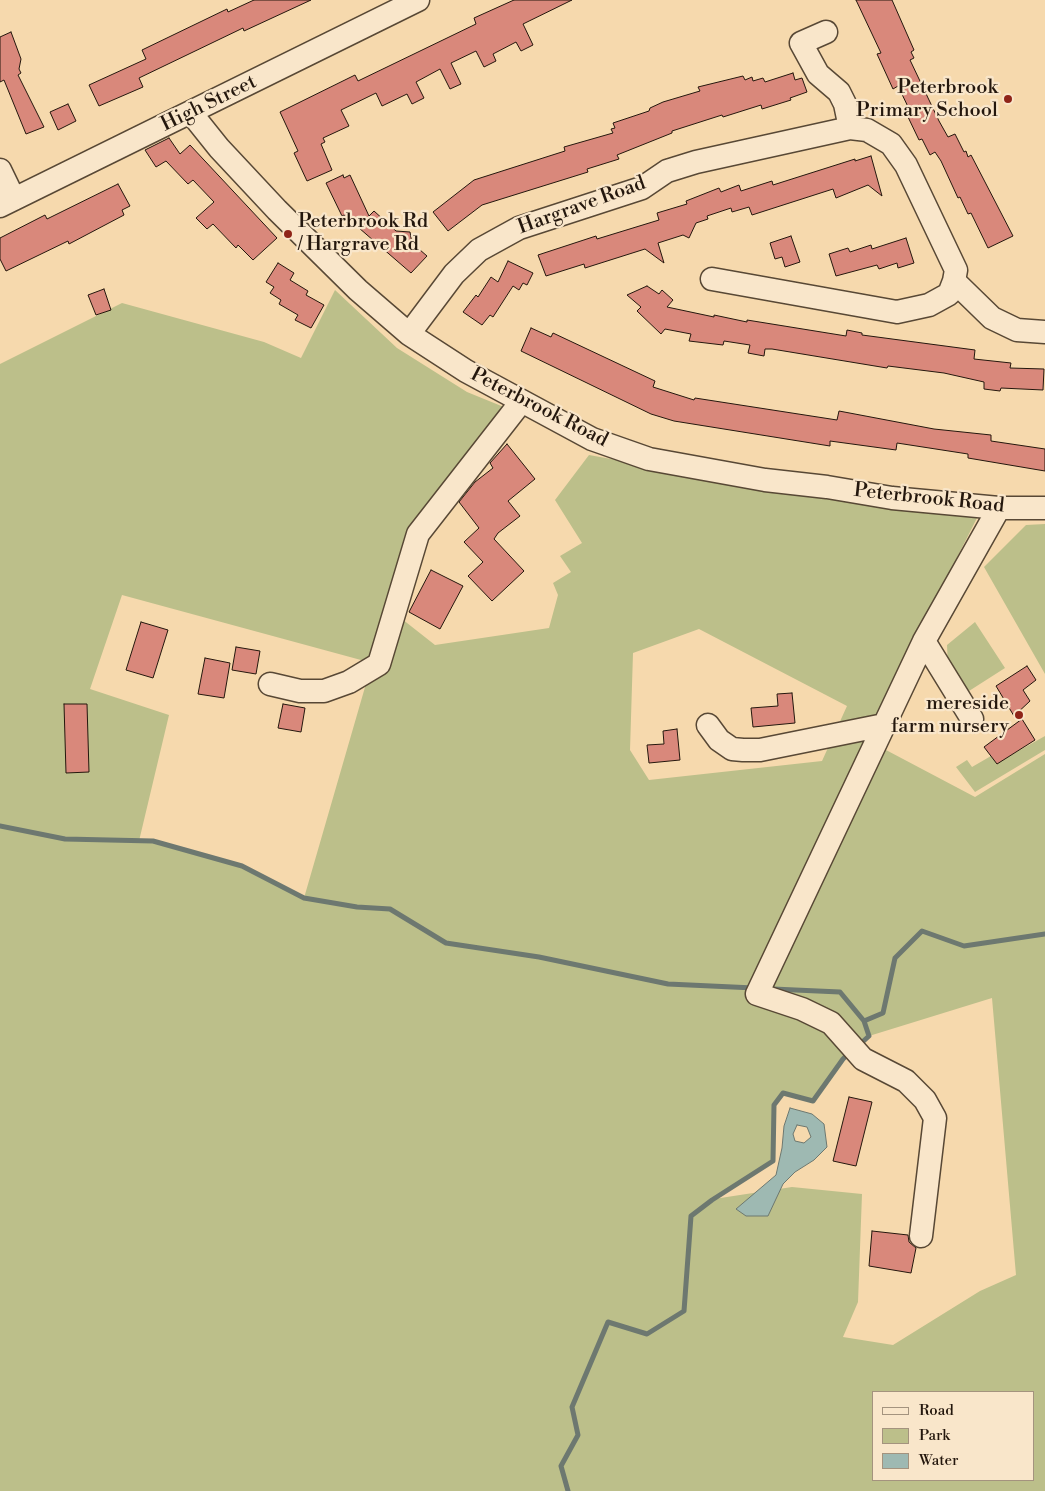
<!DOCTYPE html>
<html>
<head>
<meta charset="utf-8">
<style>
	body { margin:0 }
	#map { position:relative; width:1045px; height:1491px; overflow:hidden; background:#f6d9ad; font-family:"Libre Bodoni",serif }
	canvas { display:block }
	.legend { position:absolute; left:872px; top:1391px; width:162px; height:90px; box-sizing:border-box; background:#f9e6ca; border:1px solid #a4937e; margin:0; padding:6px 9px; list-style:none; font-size:15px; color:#24170d }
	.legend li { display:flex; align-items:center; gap:10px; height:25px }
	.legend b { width:25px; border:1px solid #a4937e }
</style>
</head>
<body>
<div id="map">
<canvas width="1045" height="1491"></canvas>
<ul class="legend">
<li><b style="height:6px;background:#f9e6ca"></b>Road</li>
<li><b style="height:14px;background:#bcbf8a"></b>Park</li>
<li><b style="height:14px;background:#9eb9b2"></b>Water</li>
</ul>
</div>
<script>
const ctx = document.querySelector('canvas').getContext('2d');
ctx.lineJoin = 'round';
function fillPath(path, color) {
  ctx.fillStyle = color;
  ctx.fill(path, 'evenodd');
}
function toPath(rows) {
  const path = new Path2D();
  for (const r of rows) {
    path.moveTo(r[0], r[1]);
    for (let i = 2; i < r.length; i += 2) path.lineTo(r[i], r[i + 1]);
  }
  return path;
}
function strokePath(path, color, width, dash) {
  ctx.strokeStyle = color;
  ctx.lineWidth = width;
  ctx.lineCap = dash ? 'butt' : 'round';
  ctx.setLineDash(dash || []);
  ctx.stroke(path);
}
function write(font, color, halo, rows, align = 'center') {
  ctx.font = font + ' "Libre Bodoni",serif';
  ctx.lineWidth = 4.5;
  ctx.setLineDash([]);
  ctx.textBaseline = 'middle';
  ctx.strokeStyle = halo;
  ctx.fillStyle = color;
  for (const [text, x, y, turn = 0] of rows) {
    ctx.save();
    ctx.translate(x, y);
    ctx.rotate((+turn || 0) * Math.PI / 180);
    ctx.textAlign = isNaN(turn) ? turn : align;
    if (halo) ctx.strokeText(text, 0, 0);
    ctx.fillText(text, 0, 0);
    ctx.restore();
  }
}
fillPath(toPath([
	[335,290,397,348,467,392,521,414,406,532,388,608,435,645,549,628,558,595,553,583,571,572,560,556,582,543,555,500,589,455,794,492,977,518,857,755,886,750,975,797,1045,754,1045,1491,0,1491,0,364,122,303,264,342,301,358],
	[122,595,372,663,304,898,242,866,153,841,139,841,169,715,90,689],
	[699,629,847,706,822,761,649,780,630,750,633,653],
	[992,998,1016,1275,980,1291,893,1345,843,1337,858,1302,862,1194,792,1187,714,1199,773,1160,774,1106,783,1093,813,1101,843,1059,869,1036],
	[874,1392,1034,1392,1034,1480,874,1480],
	[1045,524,1045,674,984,567,1026,525],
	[975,622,1005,668,969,691,948,667,947,645],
	[1045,736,1045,750,975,792,956,767,967,760,972,767,991,756,997,763]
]), '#bcbf8a');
const water = toPath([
	[790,1108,812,1114,824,1124,827,1147,814,1160,795,1172,783,1184,768,1216,746,1216,736,1209,776,1175,782,1148,784,1126,790,1108],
	[797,1125,807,1127,811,1137,804,1143,795,1141,793,1134,797,1125]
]);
fillPath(water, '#9eb9b2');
strokePath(water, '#6d7870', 1);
strokePath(toPath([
	[0,826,65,839,153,841,242,866,304,898,357,907,390,909,446,943,539,957,668,984,754,988],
	[773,989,840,992,864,1021,869,1036,858,1046],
	[864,1021,883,1013,895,958,922,931,964,946,1045,934],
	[568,1491,561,1466,578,1435,572,1407,608,1322,647,1334,684,1311,691,1216,712,1200,773,1161,774,1105,783,1093,813,1101,843,1059,849,1053]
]), '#6d7870', 5);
const building = toPath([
	[254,0,311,0,244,31,243,28,139,78,143,87,99,106,89,85,146,59,142,50,227,9,228,12,254,0],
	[514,0,572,0,523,24,533,45,521,51,516,42,493,54,496,61,484,67,476,51,451,63,461,84,450,89,440,69,416,82,424,98,412,104,407,94,382,106,376,93,341,110,349,126,323,138,325,142,321,144,332,170,307,181,294,153,298,151,280,112,355,75,358,81,476,24,474,18,514,0],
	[856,0,892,0,914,50,911,52,914,58,910,60,939,121,948,137,955,134,964,152,966,151,968,157,971,155,1013,236,988,248,971,213,968,214,960,197,958,198,941,161,935,152,930,155,922,139,919,140,908,117,912,115,898,86,893,89,877,54,881,53,856,0],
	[11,32,21,59,19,69,21,73,18,75,44,127,26,134,4,80,0,82,0,37,11,32],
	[793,73,795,80,802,78,807,92,790,98,791,100,762,109,761,105,723,117,722,115,672,131,672,133,617,155,619,159,587,169,588,172,482,205,448,231,433,212,474,180,565,151,564,147,613,133,611,129,615,128,613,123,649,111,650,108,663,102,700,91,698,87,743,76,745,80,752,77,753,81,763,78,765,82,793,73],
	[68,104,76,121,58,130,50,112,68,104],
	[169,138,180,154,190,145,277,238,253,260,238,245,236,248,213,224,207,229,196,218,214,202,193,180,188,184,166,161,156,167,145,150,169,138],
	[871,156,882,196,868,185,836,198,833,189,752,215,749,207,732,212,731,208,707,216,708,219,696,223,689,238,683,235,658,243,664,263,645,249,585,268,584,264,546,276,538,255,596,236,597,239,659,220,657,213,687,204,686,201,719,188,721,192,739,185,741,191,772,181,773,185,855,159,855,161,871,156],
	[343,175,344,178,350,175,369,216,374,211,396,231,410,232,412,243,427,256,411,273,344,215,342,216,326,183,343,175],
	[118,184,130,206,122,210,124,215,69,244,68,241,6,271,0,259,0,238,45,215,47,219,118,184],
	[791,236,800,262,785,267,782,257,775,259,770,243,791,236],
	[906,238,914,263,898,268,897,263,879,269,877,265,836,276,829,254,848,248,850,252,871,245,872,249,906,238],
	[508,261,533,273,527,285,523,283,519,290,513,286,493,317,490,315,482,325,463,312,476,295,478,297,491,277,498,282,508,261],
	[278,263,294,273,290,280,308,291,306,295,324,305,311,328,295,320,298,315,279,304,281,300,270,293,274,287,266,282,278,263],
	[647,286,659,294,662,290,673,300,667,307,714,317,714,315,747,322,747,320,846,336,847,330,862,333,862,335,975,350,974,359,1011,363,1010,368,1044,369,1043,390,1001,388,1000,391,984,389,984,382,944,373,888,366,887,368,772,349,765,349,764,356,748,353,750,345,724,341,723,345,689,341,691,334,665,329,661,334,637,311,641,307,627,295,647,286],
	[104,289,111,310,96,315,88,295,104,289],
	[531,328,551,337,553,333,655,381,653,387,694,400,695,398,837,420,839,411,934,429,991,435,991,441,1045,449,1045,471,968,458,968,454,897,443,896,450,830,441,830,446,674,421,651,414,521,351,531,328],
	[507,444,535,479,508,501,520,516,498,533,494,539,524,571,492,601,468,576,483,562,464,542,479,528,459,502,475,482,493,468,490,463,507,444],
	[431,570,463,586,440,629,409,612,431,570],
	[141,622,168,630,153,678,126,670,141,622],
	[236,647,260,651,256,674,232,670,236,647],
	[205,658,230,663,224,698,198,694,205,658],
	[1027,666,1036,680,1023,690,1030,701,1014,716,996,686,1027,666],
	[792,693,795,723,753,727,751,708,778,706,777,694,792,693],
	[64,704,87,704,89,772,66,773,64,704],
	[283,704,305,708,301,732,278,728,283,704],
	[1022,719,1035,740,997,764,984,747,1022,719],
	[677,729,680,760,649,763,647,745,664,744,663,731,677,729],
	[849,1097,872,1102,856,1166,833,1161,849,1097],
	[872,1231,908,1235,909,1242,916,1248,911,1273,869,1266,872,1231]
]);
fillPath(building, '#d9887b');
strokePath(building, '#24170d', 1);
const minor = toPath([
	[826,32,801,43,818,74,839,92,845,104,850,128],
	[191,113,219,148,277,210,358,290,409,334,466,371,592,439,649,459,765,480,827,487,892,498,999,508,1045,508],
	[0,170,14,199],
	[0,206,418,0],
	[712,279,897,312,929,305,949,294,954,281],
	[409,334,454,274,479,250,519,228,642,188,667,171,696,162,850,128,867,130,891,144,906,165,956,270,954,281,992,318,1017,330,1045,332],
	[924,641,972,719],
	[270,684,300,691,324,691,349,682,379,664,418,534,521,402],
	[708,725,719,740,732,749,743,750,760,750,884,725],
	[921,1236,935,1118,925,1100,906,1081,863,1059,831,1023,802,1009,757,994,924,641,999,508]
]);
strokePath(minor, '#584835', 25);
strokePath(minor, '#f9e6ca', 22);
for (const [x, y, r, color] of [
	[1008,99,5,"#8f2418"],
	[288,234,5,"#8f2418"],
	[1019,715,5,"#8f2418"]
]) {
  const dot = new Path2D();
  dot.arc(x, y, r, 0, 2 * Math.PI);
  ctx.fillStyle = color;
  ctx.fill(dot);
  strokePath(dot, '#f9e6ca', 2);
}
write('20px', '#24170d', '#f9e6ca', [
	["Peterbrook",998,88],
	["Primary School",998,111],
	["Peterbrook Rd",298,222,"left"],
	["/ Hargrave Rd",298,245,"left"],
	["mereside",1009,704],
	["farm nursery",1009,727]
], 'right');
write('20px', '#24170d', '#f9e6ca', [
	["High Street",209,104,-26],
	["Hargrave Road",582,206,-20],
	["Peterbrook Road",539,408,27],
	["Peterbrook Road",929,499,6]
]);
</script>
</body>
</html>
